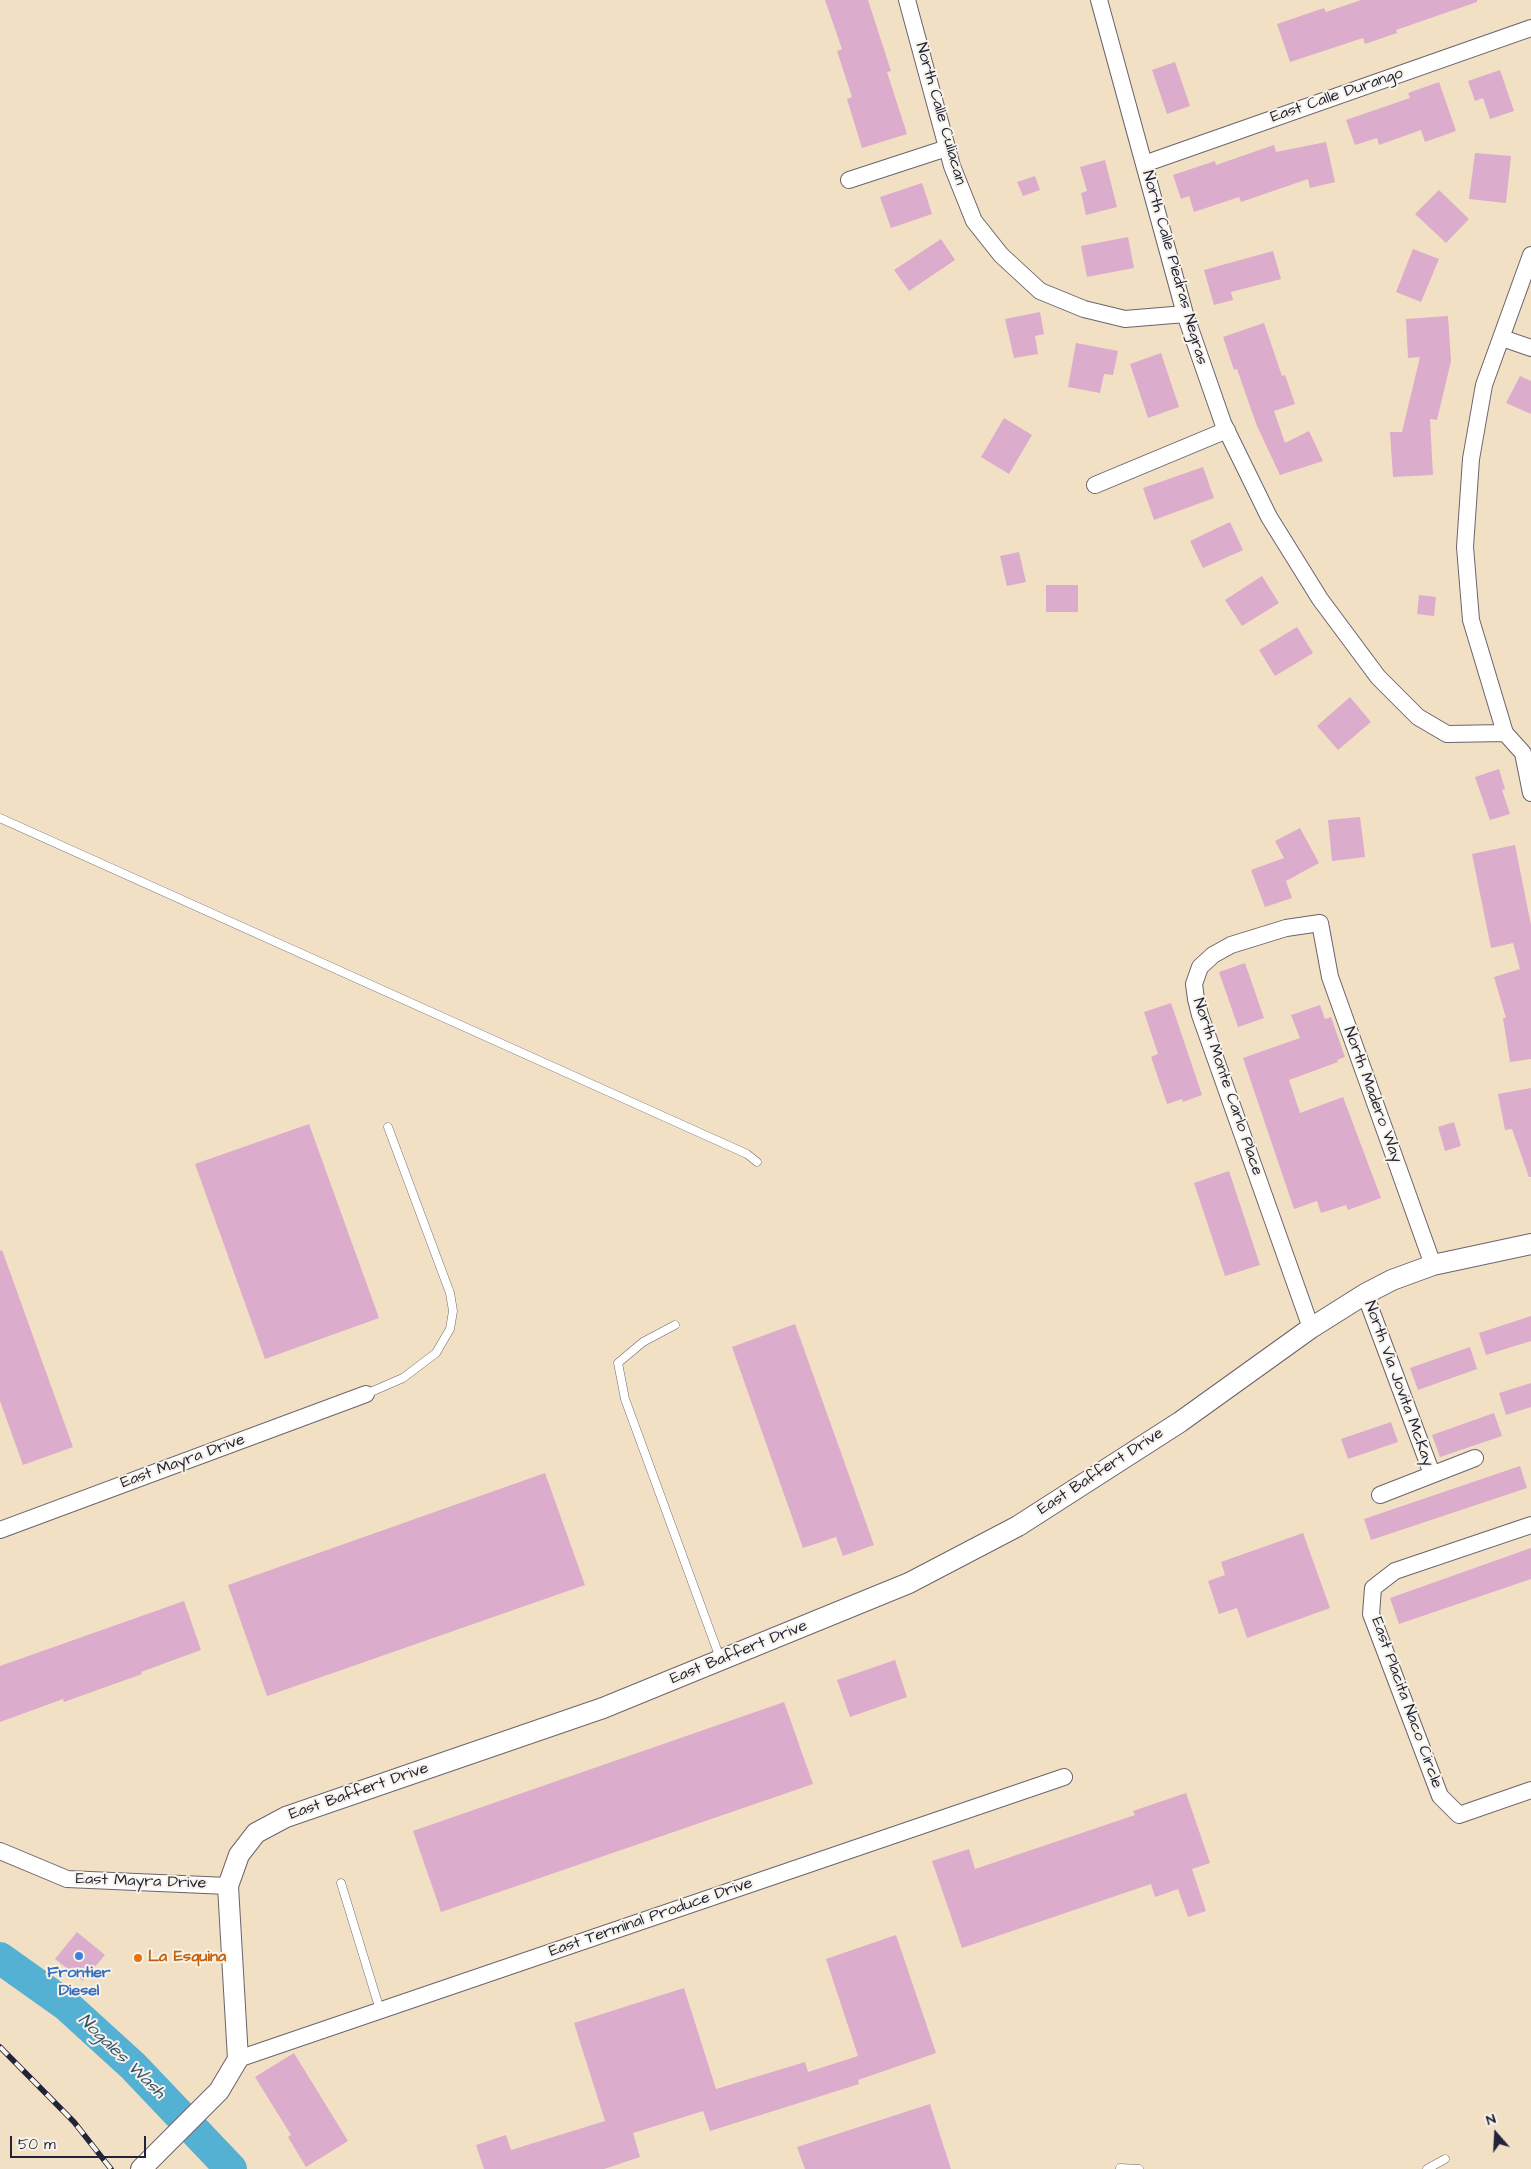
<!DOCTYPE html>
<html>
<head>
<meta charset="utf-8">
<style>
	body { margin:0 }
	#map { position:relative; width:1531px; height:2169px; overflow:hidden; background:#f2e0c5; font-family:"Architects Daughter",sans-serif }
	canvas { display:block }
	.north { position:absolute; left:1471px; top:2109px; width:50px; height:50px; -webkit-text-stroke:4px #f7f3e8; paint-order:stroke; rotate:341deg; font-size:14px; font-weight:700; line-height:20px; text-align:center; color:#22223b }
	.north::after { content:''; display:block; margin:auto; width:18px; height:22px; background:#22223b; clip-path:polygon(50% 0,100% 100%,50% 72%,0 100%) }
	.scale { position:absolute; left:10px; top:2136px; width:136px; height:22px; box-sizing:border-box; border:2px solid #22223b; border-top:0; padding-left:6px; font-size:15px; line-height:18px; white-space:nowrap; color:#22223b; -webkit-text-stroke:4px #f7f3e8; paint-order:stroke }
</style>
</head>
<body>
<div id="map">
<canvas width="1531" height="2169"></canvas>
<div class="north">N</div>
<div class="scale">50 m</div>
</div>
<script>
const ctx = document.querySelector('canvas').getContext('2d');
ctx.lineJoin = 'round';
function toPath(rows) {
  const path = new Path2D();
  for (const r of rows) {
    path.moveTo(r[0], r[1]);
    for (let i = 2; i < r.length; i += 2) path.lineTo(r[i], r[i + 1]);
  }
  return path;
}
function strokePath(path, color, width, dash) {
  ctx.strokeStyle = color;
  ctx.lineWidth = width;
  ctx.lineCap = dash ? 'butt' : 'round';
  ctx.setLineDash(dash || []);
  ctx.stroke(path);
}
function fillPath(path, color) {
  ctx.fillStyle = color;
  ctx.fill(path, 'evenodd');
}
function write(font, color, halo, rows, align = 'center') {
  ctx.font = font + ' "Architects Daughter",sans-serif';
  ctx.lineWidth = 4;
  ctx.setLineDash([]);
  ctx.textBaseline = 'middle';
  ctx.strokeStyle = halo;
  ctx.fillStyle = color;
  for (const [text, x, y, turn = 0] of rows) {
    ctx.save();
    ctx.translate(x, y);
    ctx.rotate((+turn || 0) * Math.PI / 180);
    ctx.textAlign = isNaN(turn) ? turn : align;
    if (halo) ctx.strokeText(text, 0, 0);
    ctx.fillText(text, 0, 0);
    ctx.restore();
  }
}
strokePath(toPath([
	[0,1958,66,2005,133,2066,231,2169]
]), '#55b1d3', 32);
fillPath(toPath([
	[825,0,868,0,891,71,887,72,907,134,862,148,847,99,852,97,837,51,842,49],
	[1361,0,1477,0,1477,2,1396,30,1397,33,1365,44,1363,38,1290,62,1277,24,1324,8,1326,12],
	[1175,62,1190,106,1167,114,1152,70],
	[1500,70,1514,111,1490,119,1483,98,1475,101,1468,81],
	[1439,82,1456,131,1425,142,1421,130,1379,145,1377,138,1355,145,1346,120,1410,98,1408,93],
	[1326,142,1335,182,1310,188,1308,179,1241,202,1239,197,1194,212,1189,196,1181,199,1173,175,1215,161,1216,165,1274,145,1276,152],
	[1475,153,1511,156,1506,203,1469,199],
	[1105,160,1117,207,1086,215,1081,193,1087,191,1080,167],
	[1035,176,1040,190,1023,196,1017,182],
	[922,183,932,214,891,228,880,197],
	[1439,190,1469,219,1446,243,1415,214],
	[1128,237,1134,268,1087,277,1081,246],
	[941,239,955,260,909,291,894,270],
	[1413,249,1439,259,1421,302,1396,292],
	[1273,251,1281,279,1231,292,1233,300,1214,305,1204,270],
	[1040,312,1044,334,1035,336,1038,354,1014,358,1005,319],
	[1448,316,1451,361,1437,420,1430,419,1433,475,1393,477,1390,432,1402,432,1420,357,1408,358,1406,319],
	[1264,323,1282,376,1285,375,1295,404,1274,411,1285,443,1309,431,1323,461,1280,475,1257,426,1237,369,1234,370,1223,337],
	[1076,343,1118,351,1113,375,1104,374,1100,393,1068,387],
	[1161,353,1179,407,1148,418,1130,364],
	[1520,376,1531,381,1531,414,1506,403],
	[1004,418,1032,435,1009,474,981,457],
	[1203,467,1214,498,1154,520,1143,488],
	[1230,522,1243,550,1203,568,1190,541],
	[1019,552,1026,582,1007,586,1000,556],
	[1262,576,1279,603,1242,626,1225,600],
	[1046,585,1078,585,1078,612,1046,612],
	[1419,595,1436,597,1434,616,1417,614],
	[1297,627,1313,653,1275,676,1259,650],
	[1350,697,1371,722,1338,750,1317,726],
	[1499,769,1505,789,1502,790,1510,814,1490,820,1475,777],
	[1360,817,1365,857,1332,861,1328,820],
	[1300,828,1319,863,1286,881,1292,898,1265,907,1251,870,1284,858,1275,841],
	[1515,845,1531,925,1531,1059,1510,1062,1503,1018,1506,1018,1494,977,1520,969,1513,943,1491,948,1472,854],
	[1245,963,1264,1018,1238,1027,1219,972],
	[1171,1003,1202,1095,1183,1102,1182,1099,1167,1104,1151,1057,1158,1054,1144,1012],
	[1320,1005,1325,1019,1331,1017,1345,1057,1337,1060,1338,1062,1289,1080,1300,1113,1343,1097,1381,1198,1348,1210,1346,1205,1321,1213,1317,1201,1294,1209,1243,1058,1300,1038,1291,1015],
	[1531,1088,1531,1177,1529,1177,1512,1129,1505,1130,1498,1094],
	[1454,1122,1461,1146,1445,1151,1438,1127],
	[309,1124,379,1318,265,1359,195,1164],
	[1229,1171,1260,1265,1225,1276,1194,1183],
	[2,1250,73,1447,23,1465,0,1401,0,1251],
	[1531,1316,1531,1341,1486,1355,1479,1333],
	[795,1324,874,1545,843,1556,836,1537,803,1548,732,1347],
	[1470,1347,1477,1369,1418,1390,1410,1368],
	[1531,1383,1531,1407,1506,1415,1499,1393],
	[1494,1413,1502,1436,1440,1457,1432,1435],
	[1391,1422,1398,1442,1348,1459,1341,1439],
	[1520,1466,1527,1488,1371,1540,1364,1519],
	[545,1473,585,1585,267,1696,228,1585],
	[1303,1533,1330,1608,1247,1638,1237,1608,1219,1614,1208,1581,1225,1575,1221,1562],
	[1531,1548,1531,1579,1399,1624,1390,1598],
	[184,1601,201,1650,141,1672,142,1674,64,1702,63,1699,0,1722,0,1666],
	[895,1660,907,1697,850,1717,837,1680],
	[784,1702,813,1784,441,1912,413,1831],
	[1186,1793,1210,1863,1192,1869,1206,1911,1188,1917,1178,1889,1155,1897,1151,1884,962,1948,932,1861,969,1849,975,1869,1135,1815,1133,1811],
	[77,1932,105,1955,83,1981,55,1959],
	[896,1935,936,2053,858,2080,859,2084,710,2131,703,2111,633,2133,640,2157,604,2169,484,2169,476,2145,506,2135,511,2150,605,2121,574,2023,684,1988,716,2089,805,2062,808,2072,858,2056,826,1959],
	[294,2053,348,2141,306,2167,288,2137,291,2135,255,2077],
	[930,2104,951,2169,805,2169,797,2147]
]), '#dbaccb');
const service = toPath([
	[0,818,747,1154,757,1162],
	[675,1325,643,1342,618,1363,625,1399,720,1658],
	[366,1394,403,1378,436,1353,450,1329,453,1311,450,1293,388,1127],
	[341,1883,380,2010],
	[1120,2168,1139,2169],
	[1427,2169,1445,2159]
]);
const minor = toPath([
	[907,0,952,166,974,221,1001,255,1040,291,1084,309,1125,319,1185,314],
	[1099,0,1185,314,1223,423,1269,517,1320,599,1378,677,1418,717,1447,734,1505,733],
	[1144,164,1531,28],
	[849,180,947,148],
	[1531,255,1484,385,1471,459,1465,547,1471,620,1505,733,1523,753,1531,793],
	[1502,338,1531,348],
	[1095,485,1227,430],
	[1365,1294,1432,1474],
	[1311,1328,1200,1015,1196,999,1194,984,1200,967,1213,955,1231,945,1286,928,1320,923,1330,977,1433,1265],
	[1380,1495,1475,1458],
	[1531,1525,1395,1571,1373,1588,1371,1614,1440,1796,1459,1815,1531,1790],
	[0,1530,366,1394],
	[0,1851,67,1879,228,1886],
	[238,2059,1064,1777]
]);
const tertiary = toPath([
	[141,2169,219,2091,238,2059,228,1886,239,1855,256,1833,286,1817,603,1708,909,1583,1018,1526,1180,1422,1311,1328,1365,1294,1392,1280,1433,1265,1531,1244]
]);
strokePath(service, '#6b646b', 9);
strokePath(minor, '#6b646b', 18);
strokePath(tertiary, '#6b646b', 22);
strokePath(service, '#fff', 8);
strokePath(minor, '#fff', 16);
strokePath(tertiary, '#fff', 20);
const rail = toPath([
	[0,2047,74,2122,111,2169]
]);
strokePath(rail, '#22223b', 5.5);
strokePath(rail, '#f7f3e8', 4, [11]);
for (const [x, y, r, color] of [
	[79,1956,5,"#3f7fe0"],
	[138,1958,5,"#e8710a"]
]) {
  const dot = new Path2D();
  dot.arc(x, y, r, 0, 2 * Math.PI);
  ctx.fillStyle = color;
  ctx.fill(dot);
  strokePath(dot, '#f7f3e8', 2);
}
write('16px', '#22223b', '#f7f3e8', [
	["East Calle Durango",1337,96,-19],
	["North Calle Culiacan",940,114,74],
	["North Calle Piedras Negras",1174,268,74],
	["North Monte Carlo Place",1227,1087,71],
	["North Madero Way",1372,1095,70],
	["North Via Jovita McKay",1398,1384,70],
	["East Mayra Drive",183,1462,-20],
	["East Baffert Drive",1101,1472,-33],
	["East Baffert Drive",739,1653,-22],
	["East Placita Naco Circle",1406,1703,70],
	["East Baffert Drive",359,1792,-19],
	["East Mayra Drive",141,1882,2],
	["East Terminal Produce Drive",651,1918,-19]
]);
write('bold 16px', '#c56008', '#f7f3e8', [
	["La Esquina",148,1958]
], 'left');
write('bold 16px', '#366cbe', '#f7f3e8', [
	["Frontier",79,1974],
	["Diesel",79,1992]
]);
write('italic 18px', '#345470', '#f7f3e8', [
	["Nogales Wash",121,2057,44]
]);
</script>
</body>
</html>
